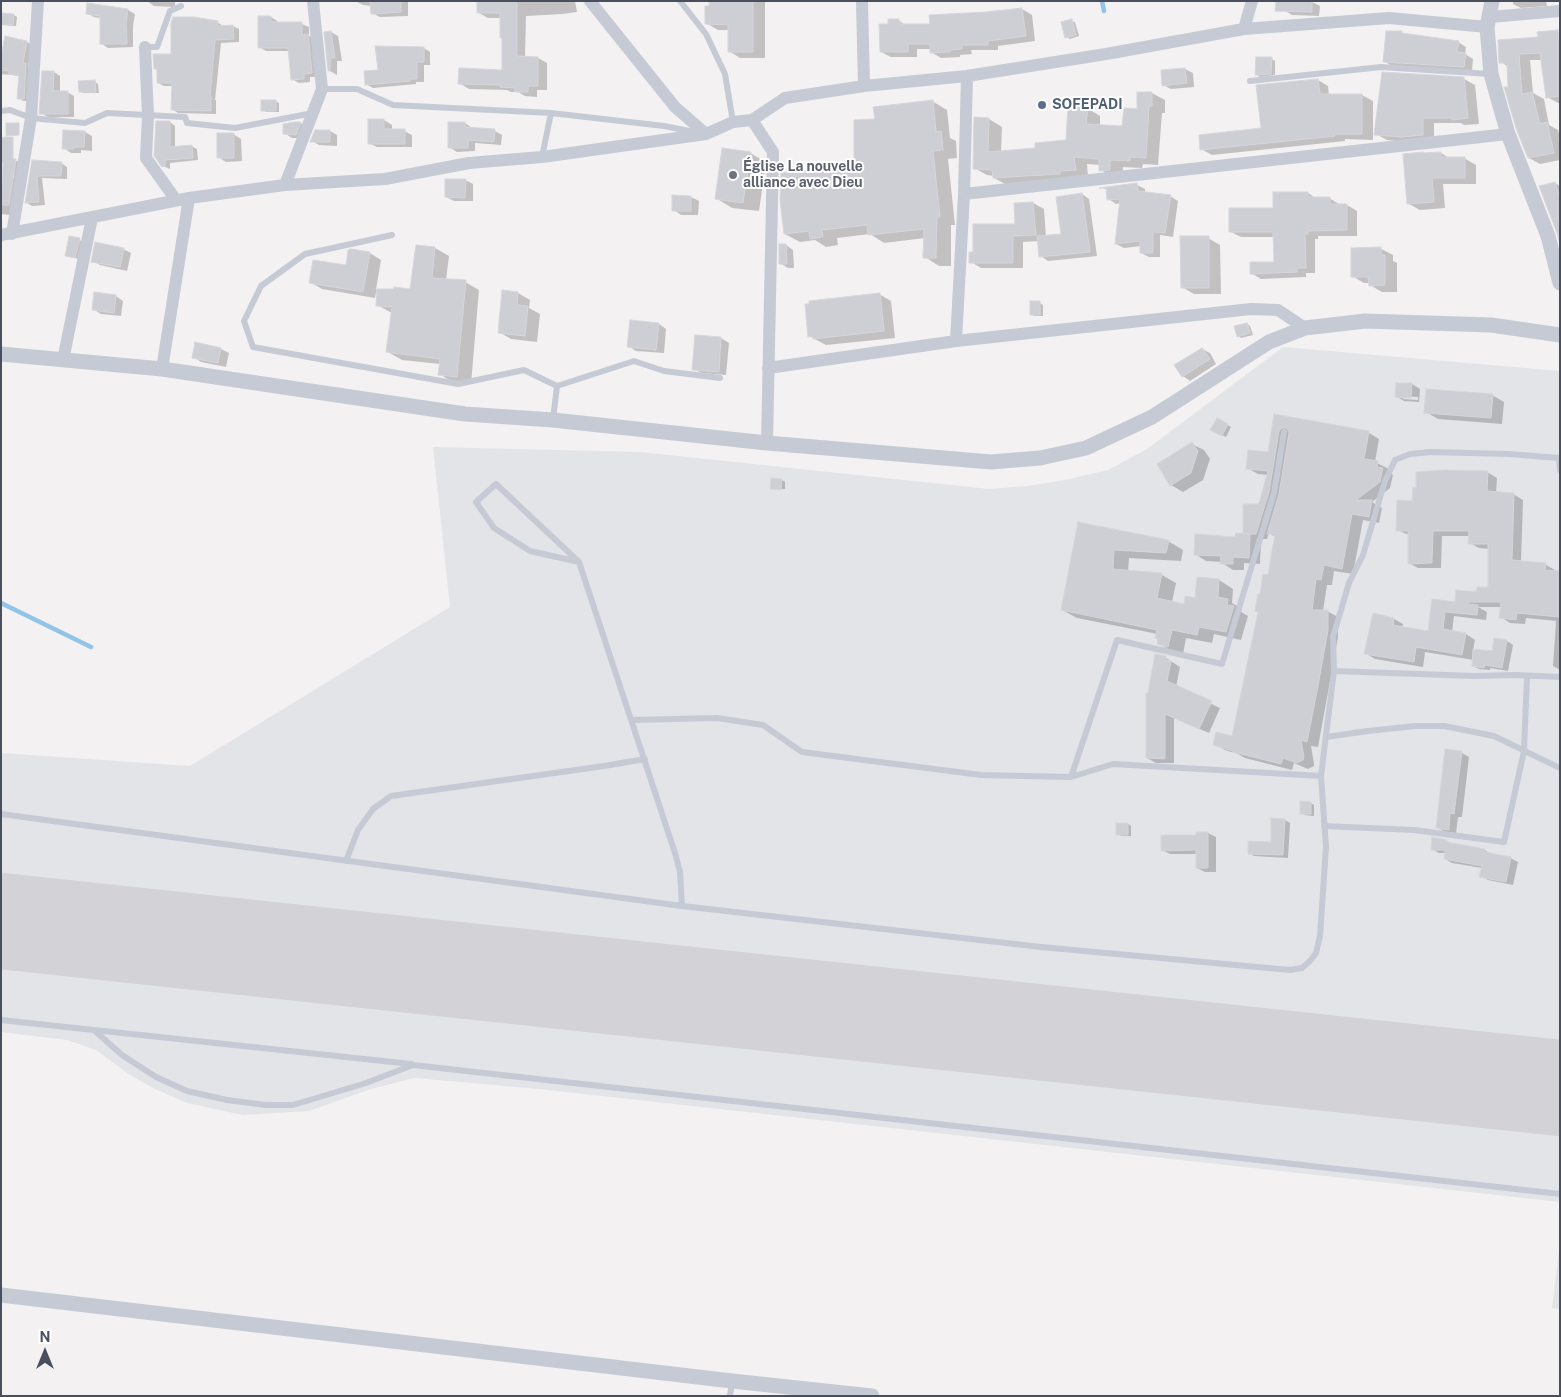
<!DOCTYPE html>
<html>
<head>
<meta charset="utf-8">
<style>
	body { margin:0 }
	#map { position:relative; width:1561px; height:1397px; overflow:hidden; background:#f3f1f1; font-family:"Public Sans",sans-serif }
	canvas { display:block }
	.frame { position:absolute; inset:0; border:2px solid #494f5d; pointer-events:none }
	.north { position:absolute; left:20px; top:1327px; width:50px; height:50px; -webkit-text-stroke:4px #fff; paint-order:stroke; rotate:0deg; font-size:14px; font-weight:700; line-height:20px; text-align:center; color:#494f5d }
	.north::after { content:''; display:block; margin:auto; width:18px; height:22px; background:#494f5d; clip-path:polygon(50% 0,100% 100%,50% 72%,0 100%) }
</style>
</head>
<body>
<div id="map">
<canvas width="1561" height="1397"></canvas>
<div class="frame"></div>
<div class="north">N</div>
</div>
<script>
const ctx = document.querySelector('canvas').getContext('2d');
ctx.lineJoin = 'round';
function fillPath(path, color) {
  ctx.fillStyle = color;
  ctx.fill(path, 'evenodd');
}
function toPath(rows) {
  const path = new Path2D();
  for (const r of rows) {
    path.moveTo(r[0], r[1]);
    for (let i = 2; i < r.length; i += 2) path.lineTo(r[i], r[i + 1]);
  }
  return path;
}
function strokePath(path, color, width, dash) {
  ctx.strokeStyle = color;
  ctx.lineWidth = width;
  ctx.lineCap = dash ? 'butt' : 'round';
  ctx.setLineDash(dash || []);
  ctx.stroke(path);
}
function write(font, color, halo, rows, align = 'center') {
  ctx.font = font + ' "Public Sans",sans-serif';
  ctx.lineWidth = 4;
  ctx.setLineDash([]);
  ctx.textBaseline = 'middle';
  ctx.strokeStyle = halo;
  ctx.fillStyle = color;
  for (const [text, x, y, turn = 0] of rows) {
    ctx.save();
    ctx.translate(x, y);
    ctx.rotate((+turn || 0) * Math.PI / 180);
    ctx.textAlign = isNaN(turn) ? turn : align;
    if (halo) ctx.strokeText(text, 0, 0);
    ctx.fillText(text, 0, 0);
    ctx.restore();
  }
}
fillPath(toPath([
	[1283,347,1560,371,1560,1202,539,1089,414,1078,371,1089,309,1111,243,1115,187,1103,153,1088,130,1075,96,1050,67,1040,1,1032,1,753,190,766,450,607,433,447,640,452,989,489,1028,486,1065,480,1108,470,1147,449],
	[1560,1242,1560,1309,1552,1308]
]), '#e3e4e8');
fillPath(toPath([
	[147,1,175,1,175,7,154,6],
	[355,1,408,1,408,16,380,17,372,13,372,6,363,5],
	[479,1,575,1,577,12,562,14,526,16,525,58,538,58,547,63,547,90,537,90,537,97,525,96,518,92,511,92,507,90,469,89,459,83,503,71,504,38,502,18,488,18,479,13],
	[710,1,765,1,765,58,740,58,729,51,729,30,718,30,706,23],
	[1285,1,1312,2,1320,6,1319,16,1292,15,1284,10],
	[1513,1,1546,1,1547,6,1521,8,1513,4],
	[1022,9,1032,15,1035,41,998,46,998,50,971,50,972,54,960,55,960,57,941,58,931,52,931,49,917,49,917,57,891,57,881,52,889,25,899,21,906,25,931,25,986,13],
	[128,10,135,14,133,26,133,47,108,48,102,44,101,18,94,17,87,13],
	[1,14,14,15,17,17,16,26,1,25],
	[271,17,277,21,277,24,302,24,309,27,309,36,315,39,318,77,310,77,310,82,299,83,292,79,290,51,266,51,259,47],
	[1072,21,1075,22,1079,36,1070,39,1066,37],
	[217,22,223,26,233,26,239,29,239,42,221,43,215,100,216,100,216,114,178,113,173,110,173,86,164,86,158,83,158,70,155,68],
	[331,32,338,36,342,61,337,61,337,75,330,71],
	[1557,32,1560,33,1560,104,1547,97,1542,60,1530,60,1533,93,1544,99,1549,125,1558,130,1560,138,1560,160,1540,164,1529,158,1510,88,1507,66,1501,62,1539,38],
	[1402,33,1405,35,1458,42,1466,47,1465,54,1473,59,1472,71,1392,66,1384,61],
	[6,38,27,42,32,45,28,66,31,68,29,101,23,101,19,98,20,76,1,74,1,57],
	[424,48,430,52,430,65,424,65,424,82,416,82,416,84,373,88,366,84,379,72],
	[1272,59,1275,61,1275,75,1260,77,1257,75],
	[1185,69,1193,73,1194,87,1171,89,1163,85,1162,71],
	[54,72,60,76,60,92,67,92,74,96,74,117,48,117,41,113],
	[1464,79,1475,85,1479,124,1464,125,1461,123,1434,123,1434,141,1414,143,1387,140,1376,134],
	[1318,80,1328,86,1329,95,1362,95,1373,101,1373,140,1345,139,1345,141,1212,155,1201,149,1262,129],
	[95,82,98,84,99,93,83,93,80,91],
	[1152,93,1165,100,1165,113,1162,113,1158,165,1143,164,1142,168,1123,167,1122,177,1114,178,1101,170,1101,165,1087,164,1088,177,1007,185,994,178,994,176,987,175,974,168,989,119,1002,127,1001,152,1036,149,1067,141,1087,108,1100,116,1100,126,1124,128],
	[275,101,279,103,279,112,266,112,263,110],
	[932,101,947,110,950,138,956,141,957,158,948,159,955,225,951,225,951,266,939,266,925,257,925,238,884,243,870,234,837,238,838,245,826,247,815,240,800,242,785,234,856,166,876,120],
	[384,120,392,125,392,131,404,131,412,135,412,147,377,147,369,143],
	[157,122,170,122,175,126,175,148,191,146,197,149,198,160,170,163,170,169,163,166],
	[300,123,308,127,303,138,292,138,284,133],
	[465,123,472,128,495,131,502,135,501,145,475,143,475,151,457,152,449,147],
	[330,131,337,135,337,146,319,145,312,141],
	[85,132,92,136,92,151,81,150,81,153,71,153,64,148],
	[233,134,241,139,242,161,226,162,218,157],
	[750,153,766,162,759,211,732,208,716,198],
	[1441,153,1449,158,1464,158,1476,165,1476,184,1443,184,1445,208,1420,210,1409,204,1425,154],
	[15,160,22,164,10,215,1,214,3,178,14,178],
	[33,162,61,163,67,167,67,179,42,178,45,205,32,206,27,203],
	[465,180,473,184,473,201,454,201,446,197],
	[1555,183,1560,186,1560,239],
	[1137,185,1145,189,1145,193,1170,196,1178,201,1173,237,1160,235,1160,257,1149,257,1141,253,1141,246,1124,248,1116,244,1120,203,1116,204,1109,199,1107,190,1103,188],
	[1308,193,1317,199,1329,198,1339,204,1347,205,1357,211,1357,236,1318,236,1318,239,1315,239,1315,273,1306,273,1306,277,1261,279,1251,273,1275,263,1275,237,1241,237,1231,232],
	[1082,194,1089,199,1097,256,1048,261,1041,256,1039,241,1023,242,1023,268,981,268,971,262,974,253,1017,225,1033,203,1044,209,1046,237,1062,235],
	[674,197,691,197,699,201,698,215,681,215,674,210],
	[1208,238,1220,245,1221,294,1194,294,1182,287],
	[79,240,82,241,79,259,67,256],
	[786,245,793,250,794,268,788,268,780,263],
	[435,248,449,256,446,280,465,282,479,290,471,384,453,382,439,374,440,364,402,360,388,352,392,313,377,305,378,292,376,292,375,298,322,289,310,282,347,267,370,253,381,260,376,290,412,290],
	[123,249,131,253,127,271,100,265,93,261],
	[1352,249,1381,249,1393,255,1393,261,1397,263,1397,292,1382,292,1370,285,1370,283,1364,283,1352,276],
	[503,292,518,293,530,300,529,308,540,314,537,342,511,339,499,332],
	[879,294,891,301,895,338,826,345,809,336],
	[116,296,123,301,121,316,101,314,93,309],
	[1040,303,1043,305,1043,316,1034,316,1031,314],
	[659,324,666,329,664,353,636,351,628,346],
	[1247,324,1250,326,1253,335,1241,338,1238,336],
	[696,337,721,338,729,343,726,375,701,373,694,369],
	[196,343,221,349,229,353,226,367,201,362,194,357],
	[1202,349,1210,353,1216,364,1190,381,1183,376],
	[1397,384,1412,384,1420,389,1419,402,1404,401,1396,396],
	[1403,396,1418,397,1418,400,1403,399],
	[1492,395,1504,402,1502,424,1438,419,1426,412],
	[1275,416,1369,433,1379,439,1375,462,1389,469,1388,472,1393,475,1390,488,1372,502,1382,508,1379,523,1363,520,1353,574,1334,571,1332,585,1327,585,1323,611,1327,611,1338,617,1338,637,1318,747,1311,746,1314,764,1314,766,1308,769,1294,763,1292,770,1245,758,1238,754,1225,750,1214,744,1233,738,1259,612,1261,595,1269,576,1276,537,1269,533,1267,539,1256,539,1261,542,1260,564,1244,563,1244,570,1233,570,1222,563,1222,562,1206,561,1195,554,1237,538,1249,535,1268,475,1258,474,1247,468,1269,454],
	[1217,419,1231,427,1226,437,1212,430],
	[1192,444,1204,450,1210,459,1203,480,1183,492,1171,485,1158,465],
	[1487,472,1497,478,1496,493,1513,494,1523,500,1521,562,1546,565,1555,570,1555,572,1560,573,1560,670,1553,666,1556,621,1526,618,1525,624,1510,623,1501,617,1502,607,1478,607,1487,612,1486,620,1454,616,1452,632,1466,634,1475,640,1473,650,1493,652,1495,639,1507,641,1513,645,1508,671,1490,668,1490,670,1479,669,1473,666,1474,660,1425,652,1423,667,1375,659,1365,653,1394,619,1403,624,1402,628,1429,632,1433,600,1456,603,1489,588,1490,549,1479,548,1470,543,1470,536,1442,536,1441,568,1418,568,1409,563,1409,535,1397,530,1413,502],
	[782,480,785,482,785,489,771,489],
	[1079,524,1168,541,1183,550,1181,561,1129,558,1128,571,1162,575,1176,583,1172,602,1185,605,1196,600,1219,580,1233,589,1232,603,1242,609,1241,612,1248,616,1241,640,1214,634,1212,643,1186,638,1183,654,1173,652,1158,643,1158,634,1077,618,1062,610],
	[1156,655,1166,658,1180,667,1176,687,1220,708,1209,733,1174,718,1174,763,1156,763,1147,758],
	[1462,753,1469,757,1462,817,1458,817,1456,833,1445,832,1437,827],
	[1311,803,1314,805,1314,816,1305,815,1301,813],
	[1285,820,1290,823,1288,858,1254,856,1249,853,1272,844],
	[1128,824,1131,826,1131,836,1121,836,1118,834],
	[1197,833,1208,833,1216,837,1216,872,1205,872,1197,868,1197,854,1170,854,1162,850,1197,836],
	[1433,839,1447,841,1455,845,1484,850,1491,854,1510,858,1518,862,1513,885,1488,880,1481,876,1482,868,1452,863,1445,859,1446,853,1439,853,1432,849]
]), '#0003');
strokePath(toPath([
	[1102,1,1104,11],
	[1,603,91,647]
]), '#91c4e8', 4.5);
strokePath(toPath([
	[1,921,1560,1088]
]), '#d3d2d6', 96);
const building = toPath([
	[370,1,401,1,401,12,371,14,370,1],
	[477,1,517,1,517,56,538,57,538,86,528,86,528,92,515,92,515,88,500,87,500,85,458,84,459,68,502,70,502,38,500,38,500,13,477,13,477,1],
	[709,1,753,1,753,52,728,52,728,25,705,24,705,6,709,6,709,1],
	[1276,1,1312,1,1312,12,1275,11,1276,1],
	[87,3,128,9,126,22,127,44,100,44,100,16,86,14,87,3],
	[1022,8,1026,36,988,41,988,45,962,45,962,49,950,50,950,52,930,53,930,44,908,44,908,52,880,52,879,24,888,24,888,19,899,19,900,24,930,24,929,15,986,12,1022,8],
	[1,13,14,14,13,25,1,24,1,13],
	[258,16,271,16,271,22,302,22,302,35,308,34,312,73,304,74,304,79,291,80,288,48,258,48,258,16],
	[173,17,194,17,218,21,217,26,233,25,234,39,215,40,210,96,211,96,211,111,171,110,172,83,157,83,157,69,154,69,153,54,171,54,171,23,173,17],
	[1072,19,1076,35,1065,38,1061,22,1072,19],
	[1558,30,1560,51,1560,96,1546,98,1540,53,1519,54,1522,94,1532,92,1540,124,1547,122,1554,153,1528,158,1517,131,1504,87,1508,87,1507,63,1499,63,1498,40,1538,37,1537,32,1558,30],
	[331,31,335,58,330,58,330,71,328,71,324,32,331,31],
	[1386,31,1402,31,1402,33,1459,41,1457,52,1466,53,1464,67,1383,62,1386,31],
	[5,36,27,41,23,63,26,63,24,99,17,99,19,75,9,74,9,71,1,70,1,57,5,36],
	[375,46,424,47,424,62,417,62,417,79,410,79,410,81,365,85,364,71,378,70,375,46],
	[1256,57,1272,57,1271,74,1255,75,1256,57],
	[1185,68,1187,83,1162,86,1161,70,1185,68],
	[42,71,54,71,53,91,68,91,68,114,39,114,42,71],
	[1382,72,1464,77,1468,118,1452,120,1452,118,1423,118,1423,135,1402,137,1374,135,1382,72],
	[1318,79,1320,94,1362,94,1362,134,1334,134,1335,136,1200,150,1199,135,1261,128,1256,85,1318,79],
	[95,80,96,92,79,92,78,81,95,80],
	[1137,92,1152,92,1152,106,1149,106,1146,158,1130,157,1130,161,1110,160,1110,170,1099,171,1099,159,1074,157,1076,170,1060,171,1060,174,993,178,992,170,973,169,974,117,989,118,988,152,1035,148,1035,143,1066,140,1068,106,1088,107,1086,124,1122,126,1124,108,1137,109,1137,92],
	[261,100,276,100,276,111,261,111,261,100],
	[933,100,936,132,941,131,943,150,933,151,940,217,937,217,936,258,923,258,924,229,868,235,867,225,822,230,823,237,810,239,809,231,784,234,780,200,781,173,854,165,854,120,875,119,873,107,933,100],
	[368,119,384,119,384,129,405,129,405,144,368,144,368,119],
	[156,121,170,121,170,147,192,145,193,158,165,160,165,166,162,167,154,156,156,121],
	[295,122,301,122,296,135,283,134,283,124,295,122],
	[448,122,465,122,465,127,495,129,494,142,468,140,468,148,448,148,448,122],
	[6,123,19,123,19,135,6,136,6,123],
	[63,130,85,131,84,147,74,147,73,149,62,149,63,130],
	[315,130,330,130,330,142,310,142,315,130],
	[217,133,234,133,234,158,217,158,217,133],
	[5,137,13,137,13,159,16,159,9,205,1,205,3,163,1,163,1,138,5,137],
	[722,148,751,152,743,203,715,199,722,148],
	[1423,152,1423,153,1441,152,1441,157,1465,157,1465,178,1432,178,1434,202,1407,204,1403,154,1423,152],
	[32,160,62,162,61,176,37,176,39,202,25,203,32,160],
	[445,179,466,179,465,198,445,197,445,179],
	[1555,182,1560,197,1560,244,1557,233,1539,186,1555,182],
	[1137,183,1138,191,1171,195,1165,233,1153,232,1153,253,1140,253,1140,241,1115,244,1120,199,1107,200,1106,188,1099,188,1137,183],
	[1273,192,1308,192,1308,197,1330,197,1330,204,1347,204,1347,230,1308,231,1308,234,1305,234,1306,268,1297,268,1297,272,1250,274,1250,262,1274,262,1273,232,1229,232,1229,208,1273,208,1273,192],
	[1082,193,1090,252,1039,257,1037,236,1061,234,1056,197,1082,193],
	[672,195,691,196,691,211,672,211,672,195],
	[1033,202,1036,235,1013,236,1013,263,969,263,969,252,973,252,973,224,1015,224,1014,203,1033,202],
	[69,236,80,238,75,258,65,256,69,236],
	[1180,236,1209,236,1209,288,1181,288,1180,236],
	[95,242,124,248,120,267,91,262,95,242],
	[779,244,786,244,787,264,779,264,779,244],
	[416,245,435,247,432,278,466,280,457,377,438,375,440,359,386,352,392,307,376,306,377,289,394,289,394,287,410,289,416,245],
	[1381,247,1381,255,1385,255,1385,285,1369,286,1368,277,1351,277,1351,248,1381,247],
	[351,249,370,252,363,292,309,283,313,260,346,265,348,250,351,249],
	[502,290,518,292,517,305,528,306,525,336,498,333,502,290],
	[94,292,116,295,114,313,92,310,94,292],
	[880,293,884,331,813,339,812,336,808,337,805,304,809,304,809,301,880,293],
	[1030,301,1040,301,1040,315,1030,315,1030,301],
	[630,320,659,323,656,350,627,347,630,320],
	[1247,323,1250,333,1237,337,1234,326,1247,323],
	[695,335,721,337,719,372,692,370,695,335],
	[195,342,221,348,218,363,192,358,195,342],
	[1202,348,1210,359,1182,377,1174,365,1202,348],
	[1396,383,1412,383,1411,398,1395,397,1396,383],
	[1426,389,1493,394,1491,418,1424,413,1426,389],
	[1274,414,1369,431,1364,459,1378,461,1377,467,1383,468,1380,482,1356,500,1372,500,1369,517,1352,514,1342,569,1324,565,1321,580,1316,579,1312,610,1328,610,1328,630,1318,686,1307,742,1301,740,1304,757,1303,760,1297,763,1283,758,1281,764,1233,752,1233,751,1213,745,1216,732,1232,736,1258,612,1255,611,1258,594,1260,594,1263,574,1268,575,1275,534,1267,534,1279,494,1289,433,1287,428,1282,428,1279,431,1269,492,1256,534,1243,534,1243,504,1259,504,1268,471,1246,469,1248,450,1268,452,1274,414],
	[1217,418,1228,424,1222,436,1210,430,1217,418],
	[1192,442,1198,451,1191,473,1170,486,1157,464,1192,442],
	[1445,470,1488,471,1487,491,1514,493,1512,560,1546,563,1545,570,1560,571,1560,617,1517,613,1516,620,1499,618,1501,602,1468,602,1468,604,1478,605,1477,615,1445,612,1443,629,1466,633,1462,655,1416,647,1414,662,1364,654,1373,613,1394,618,1393,625,1428,631,1432,599,1455,602,1456,590,1476,592,1477,587,1488,587,1488,544,1468,544,1469,531,1433,531,1432,563,1408,564,1408,531,1396,531,1397,500,1412,501,1413,487,1416,488,1416,472,1445,470],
	[771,478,782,479,781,490,770,489,771,478],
	[1078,522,1169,540,1166,553,1114,550,1113,569,1162,573,1157,598,1184,604,1185,596,1195,598,1197,577,1219,579,1218,597,1228,599,1227,605,1234,606,1226,632,1199,627,1197,635,1172,630,1168,647,1157,644,1158,639,1155,638,1157,630,1061,610,1078,522],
	[1236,533,1250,534,1249,558,1233,557,1233,564,1220,564,1221,556,1194,555,1195,534,1235,537,1236,533],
	[1494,638,1507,640,1502,668,1485,665,1484,668,1472,666,1473,649,1492,651,1494,638],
	[1155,654,1166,656,1166,660,1171,661,1167,681,1212,701,1199,729,1165,714,1165,759,1146,758,1146,693,1148,693,1155,654],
	[1445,749,1462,751,1454,814,1450,813,1449,830,1436,828,1445,749],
	[1300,801,1311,802,1311,814,1300,814,1300,801],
	[1271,818,1285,819,1283,855,1248,854,1248,841,1271,842,1271,818],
	[1116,823,1128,823,1128,835,1116,835,1116,823],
	[1196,832,1208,832,1208,868,1196,868,1196,850,1161,851,1161,835,1196,835,1196,832],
	[1432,837,1447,840,1447,842,1485,849,1484,852,1511,857,1506,882,1479,877,1482,866,1444,859,1445,850,1431,850,1432,837]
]);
fillPath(building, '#cecfd5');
strokePath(building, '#d5d5db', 1);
strokePath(toPath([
	[680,1,706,34,725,74,733,122],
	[145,47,157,47,170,11,181,6],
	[1250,81,1381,67,1490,74],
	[322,89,357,89,393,105,551,113,664,126,694,132],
	[1,111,10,110,31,118,85,123,107,113,185,117,187,123,235,128,313,113],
	[542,157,551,113],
	[392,235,305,254,261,286,244,321,253,347,458,384,524,370,557,386,553,419],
	[557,386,634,361,664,371,720,378],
	[579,562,530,551,494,528,476,502,496,484,579,562,675,853,680,872,682,906],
	[1334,671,1474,676,1517,675,1560,677],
	[632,720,717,718,763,725,802,752,981,775,1071,777,1113,764,1321,776],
	[1326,737,1368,731,1415,726,1444,726,1494,736,1560,768],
	[1071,777,1117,640,1222,664,1274,493,1284,432],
	[1,814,682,906,1041,947,1290,970,1302,968,1310,961,1316,953,1320,936,1326,847,1321,776,1334,671,1333,637,1349,583,1363,555,1385,481,1395,460,1410,454,1431,452,1509,454,1559,458,1560,470],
	[1324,826,1414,830,1504,842,1524,751,1527,676],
	[346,861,358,830,373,809,391,796,604,766,645,759],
	[1,1020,94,1030,122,1055,156,1077,187,1091,227,1100,266,1105,293,1105,366,1083,413,1065,1560,1194],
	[94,1030,411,1064],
	[730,1396,732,1382]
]), '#c5cad4', 6);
strokePath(toPath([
	[590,1,675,107,706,134],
	[862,1,864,86],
	[1490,17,1560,11],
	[1244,29,1252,1],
	[145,47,148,116,146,158,176,200],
	[752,120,773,152,767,443],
	[285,185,322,89,313,1],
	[964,194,1508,134],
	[12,234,31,118,38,1],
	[1,235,189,198,285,185,385,179,469,163,542,157,706,134,733,122,752,120,785,98,864,86,967,76,1106,54,1244,29,1389,18,1487,27],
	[956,341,964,194,967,76],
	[63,360,92,218],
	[768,368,956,341,1251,309,1278,310,1305,328],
	[162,369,189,198]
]), '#c5cad4', 12);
strokePath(toPath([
	[1492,1,1487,27,1491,74,1508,134,1548,236,1560,283],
	[1,354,162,369,465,414,553,420,767,443,991,462,1040,458,1086,448,1152,417,1269,342,1305,328,1365,321,1491,325,1560,335],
	[1,1295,732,1381,872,1396]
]), '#c5cad4', 15);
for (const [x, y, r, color] of [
	[1042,105,5,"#5c6f8a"],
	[733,175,5,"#6b7280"]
]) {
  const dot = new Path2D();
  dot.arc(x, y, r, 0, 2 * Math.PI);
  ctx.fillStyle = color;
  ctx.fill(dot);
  strokePath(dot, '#fff', 2);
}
write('bold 14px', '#4e5e75', '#fff', [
	["SOFEPADI",1052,105]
], 'left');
write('bold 14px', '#5b616d', '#fff', [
	["Église La nouvelle",743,167],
	["alliance avec Dieu",743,183]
], 'left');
</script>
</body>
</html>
